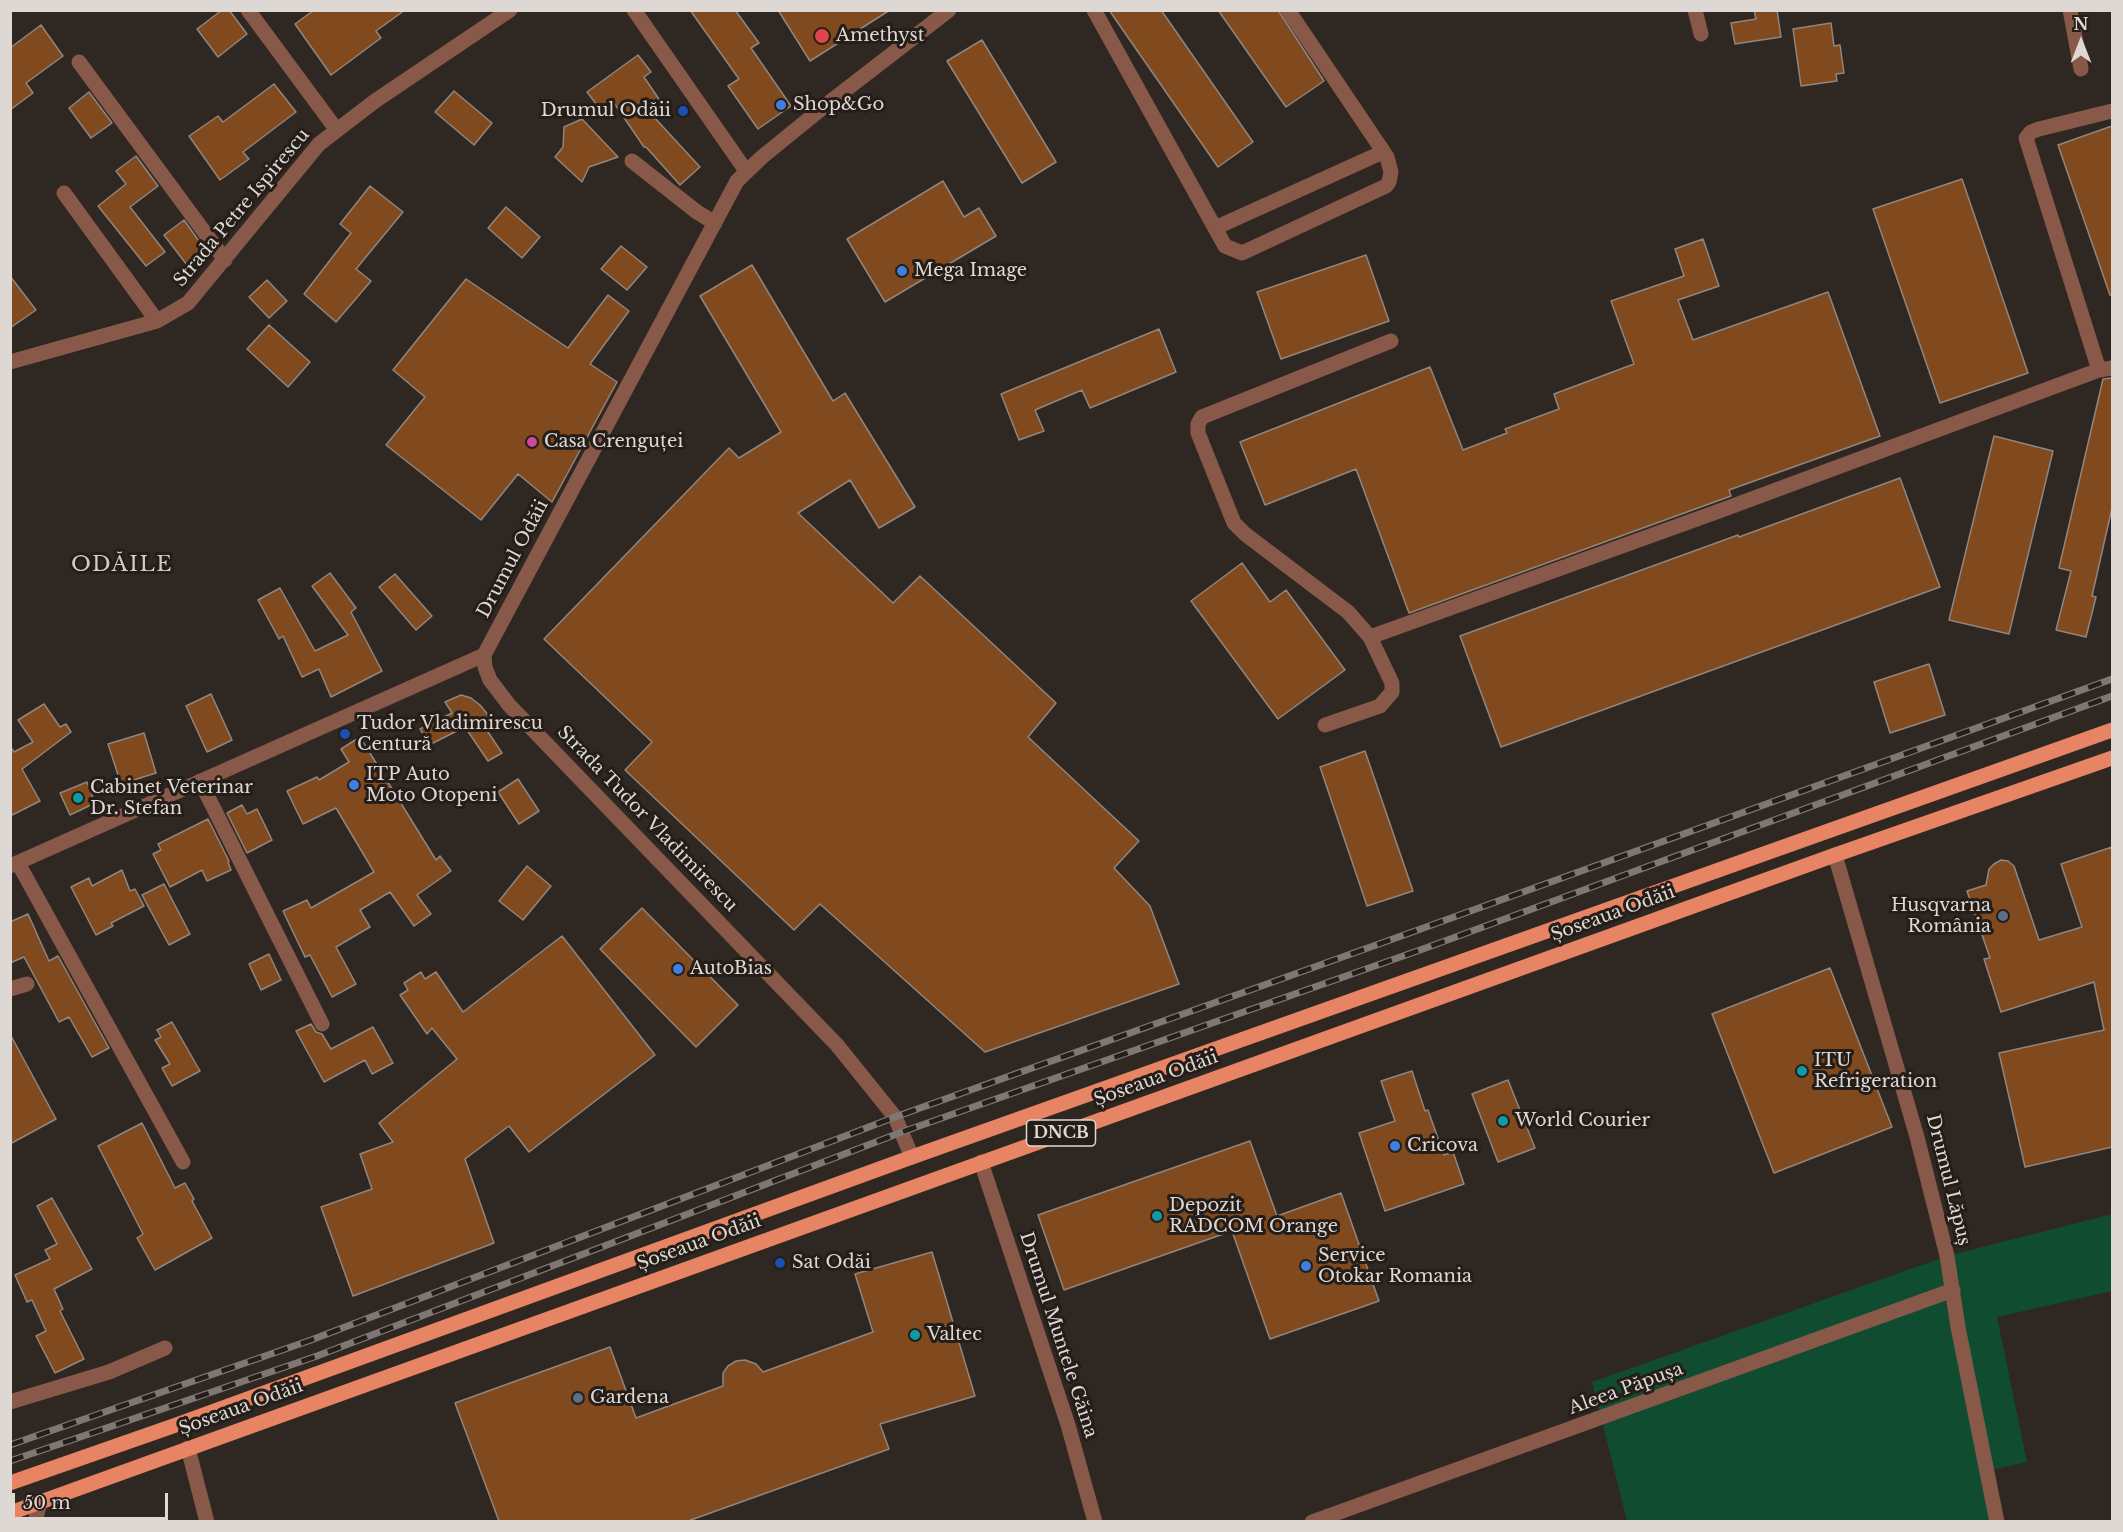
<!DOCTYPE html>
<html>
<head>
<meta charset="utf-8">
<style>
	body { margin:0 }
	#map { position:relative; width:2123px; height:1532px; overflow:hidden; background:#2f2721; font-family:"Libre Baskerville",serif }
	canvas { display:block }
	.frame { position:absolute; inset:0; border:12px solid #ded8d5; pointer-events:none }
	.north { position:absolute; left:2051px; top:12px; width:60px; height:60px; -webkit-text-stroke:4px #251d18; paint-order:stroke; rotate:0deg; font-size:16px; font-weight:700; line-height:24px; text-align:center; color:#ded8d5 }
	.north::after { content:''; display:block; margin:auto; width:21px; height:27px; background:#ded8d5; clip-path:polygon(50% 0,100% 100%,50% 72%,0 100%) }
	.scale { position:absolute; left:12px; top:1493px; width:156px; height:27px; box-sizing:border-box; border:3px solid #ded8d5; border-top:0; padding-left:8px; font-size:18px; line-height:21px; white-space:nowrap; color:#ded8d5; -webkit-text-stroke:4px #251d18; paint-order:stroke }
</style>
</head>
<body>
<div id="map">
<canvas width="2123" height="1532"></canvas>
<div class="frame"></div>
<div class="north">N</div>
<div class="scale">50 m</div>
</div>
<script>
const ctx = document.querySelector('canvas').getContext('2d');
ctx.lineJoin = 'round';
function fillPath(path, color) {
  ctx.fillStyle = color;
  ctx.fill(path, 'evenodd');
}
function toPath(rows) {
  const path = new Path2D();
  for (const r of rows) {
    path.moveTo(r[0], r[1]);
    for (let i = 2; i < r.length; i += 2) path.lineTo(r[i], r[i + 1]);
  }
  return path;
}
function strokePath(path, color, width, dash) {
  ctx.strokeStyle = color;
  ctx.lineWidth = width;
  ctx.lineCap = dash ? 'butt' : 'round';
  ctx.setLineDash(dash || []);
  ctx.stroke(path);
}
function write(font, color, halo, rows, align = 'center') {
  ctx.font = font + ' "Libre Baskerville",serif';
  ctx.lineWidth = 6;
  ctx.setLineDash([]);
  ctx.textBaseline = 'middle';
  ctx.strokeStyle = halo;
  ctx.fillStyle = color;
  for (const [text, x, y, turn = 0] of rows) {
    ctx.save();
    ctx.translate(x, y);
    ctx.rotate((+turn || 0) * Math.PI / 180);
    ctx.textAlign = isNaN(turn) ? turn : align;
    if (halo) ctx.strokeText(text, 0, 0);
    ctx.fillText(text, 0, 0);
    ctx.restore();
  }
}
fillPath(toPath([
	[2112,1214,2112,1291,1997,1317,2027,1462,1987,1471,1997,1521,1627,1521,1592,1382,1947,1256]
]), '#0f4c30');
const building = toPath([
	[222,10,229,10,247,34,218,57,197,29,222,10],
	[314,10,405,10,376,31,381,38,331,75,295,24,314,10],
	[690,10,735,10,759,43,751,48,791,106,758,129,728,86,739,79,690,10],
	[778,10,890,10,810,61,778,10],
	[1109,10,1161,10,1253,142,1218,167,1109,10],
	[1218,10,1278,10,1324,81,1286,107,1218,10],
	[1754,10,1777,10,1781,37,1735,44,1731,23,1756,19,1754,10],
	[1831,23,1834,46,1840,45,1844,73,1836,74,1837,81,1801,86,1793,29,1831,23],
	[41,25,63,56,26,83,33,93,10,110,10,48,41,25],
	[982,40,1056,162,1022,183,947,61,982,40],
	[638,55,651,72,644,77,665,108,653,116,700,167,680,185,646,147,644,147,612,100,600,109,587,92,638,55],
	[274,84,296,112,243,152,249,159,220,180,189,136,218,116,223,122,274,84],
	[454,91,492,123,474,145,435,112,454,91],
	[89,92,112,123,91,138,69,108,89,92],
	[582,119,618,157,589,167,582,182,555,157,563,147,564,127,582,119],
	[2112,126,2112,295,2110,295,2058,145,2112,126],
	[136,156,158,186,130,207,165,252,146,266,98,206,126,184,116,171,136,156],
	[1962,179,2028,373,1940,403,1873,209,1962,179],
	[943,181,964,217,979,208,996,236,885,302,847,239,943,181],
	[370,186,403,212,356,269,371,281,336,322,304,294,351,233,340,224,370,186],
	[506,207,540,237,522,258,488,228,506,207],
	[184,220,206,251,187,265,164,235,184,220],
	[1703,239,1719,286,1678,300,1693,340,1828,292,1880,436,1729,490,1731,496,1409,613,1356,469,1265,505,1240,442,1430,367,1463,450,1507,433,1505,429,1559,409,1554,394,1634,364,1611,301,1684,276,1675,249,1703,239],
	[621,246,647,267,627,290,601,269,621,246],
	[1366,255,1389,321,1281,359,1257,292,1366,255],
	[752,265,833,401,845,393,915,507,879,528,850,480,798,513,893,603,920,576,1056,703,1028,737,1139,841,1114,868,1150,906,1179,984,985,1052,820,904,794,930,625,770,652,742,544,639,729,448,739,458,781,432,700,296,752,265],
	[10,276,36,310,10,328,10,276],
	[466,279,568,348,608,295,629,311,590,364,617,382,552,502,518,474,481,520,386,445,425,397,393,370,466,279],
	[267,280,287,301,269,318,249,297,267,280],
	[269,325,310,362,288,387,247,349,269,325],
	[1159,329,1176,372,1090,408,1082,390,1035,410,1044,431,1019,440,1001,394,1159,329],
	[2112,378,2112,508,2092,596,2096,597,2086,637,2056,630,2071,571,2059,568,2103,379,2112,378],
	[1994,436,2053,451,2009,634,1949,620,1994,436],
	[1900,478,1940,587,1501,747,1460,636,1738,535,1739,537,1900,478],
	[1242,563,1270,602,1286,590,1345,670,1278,719,1191,601,1242,563],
	[330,573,356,608,351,612,382,671,331,697,319,669,302,677,283,636,279,639,258,600,280,588,315,651,348,635,312,586,330,573],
	[395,574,432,616,416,630,379,587,395,574],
	[1929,664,1945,715,1890,733,1874,682,1929,664],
	[211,694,232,740,207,752,186,706,211,694],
	[461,695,471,698,480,705,493,721,484,726,502,753,488,761,465,727,429,745,420,729,452,713,445,702,461,695],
	[44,704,60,727,66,724,71,732,22,769,40,801,10,816,10,746,14,752,33,742,18,720,44,704],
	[144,733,156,773,121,784,108,744,144,733],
	[360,737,436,860,440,856,451,871,417,895,431,914,414,926,390,892,360,910,370,927,336,947,356,984,332,997,310,955,305,957,283,911,307,900,311,908,374,872,336,808,303,824,287,791,317,777,319,780,349,762,341,749,360,737],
	[1365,751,1413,891,1367,906,1320,767,1365,751],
	[518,779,539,811,519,824,498,792,518,779],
	[87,782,95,803,70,815,60,793,87,782],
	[242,805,247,814,257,809,272,840,247,853,227,813,242,805],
	[208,819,229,861,228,862,231,870,207,881,202,870,170,887,153,854,161,850,158,844,208,819],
	[2112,847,2112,1147,2025,1167,1999,1053,2104,1030,2094,982,2001,1012,1984,959,1990,958,1967,891,1986,885,1989,869,1994,864,2001,860,2008,861,2014,866,2039,940,2082,927,2061,864,2112,847],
	[527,866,551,886,523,920,499,901,527,866],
	[122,870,130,891,135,889,144,906,111,923,113,926,96,935,71,887,89,878,92,886,122,870],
	[164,884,190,934,169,945,142,895,164,884],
	[642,908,738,1005,696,1047,600,949,642,908],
	[28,914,49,961,58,956,109,1048,92,1057,69,1017,59,1022,24,957,10,963,10,922,28,914],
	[562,936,655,1055,529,1152,509,1126,465,1159,494,1243,353,1296,321,1207,372,1189,360,1154,393,1142,379,1123,457,1059,432,1028,427,1034,400,995,408,990,404,983,421,972,425,979,436,972,463,1012,562,936],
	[269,954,281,980,261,990,249,964,269,954],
	[1830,968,1892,1127,1774,1173,1712,1014,1830,968],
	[172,1022,200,1071,172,1086,162,1068,170,1064,155,1040,161,1037,157,1030,172,1022],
	[311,1024,316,1032,322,1034,331,1049,373,1027,393,1063,372,1074,365,1060,324,1082,296,1031,311,1024],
	[10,1034,56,1119,10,1144,10,1034],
	[1412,1071,1425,1111,1428,1110,1444,1155,1453,1152,1464,1184,1385,1211,1359,1133,1395,1121,1381,1081,1412,1071],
	[1508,1080,1535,1148,1498,1162,1472,1094,1508,1080],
	[142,1123,175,1188,185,1183,194,1199,192,1201,212,1238,155,1270,137,1238,143,1234,98,1146,142,1123],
	[1250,1141,1277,1216,1341,1193,1379,1301,1270,1339,1232,1231,1064,1290,1038,1215,1250,1141],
	[52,1198,92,1269,54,1289,63,1309,60,1311,84,1359,55,1373,36,1336,46,1331,32,1300,27,1302,15,1275,50,1259,45,1250,57,1244,37,1206,52,1198],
	[932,1252,975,1396,880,1424,889,1449,688,1521,499,1521,455,1403,610,1347,636,1418,723,1386,723,1373,728,1366,736,1361,745,1360,756,1364,763,1372,873,1332,855,1274,932,1252]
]);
fillPath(building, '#814a1e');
strokePath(building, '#90867f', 1.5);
strokePath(toPath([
	[248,10,336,129],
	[634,10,746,171],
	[1094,10,1225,246,1242,253,1386,186,1389,182,1391,172,1387,157,1288,10],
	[1695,10,1701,34],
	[2070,10,2081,69],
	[79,62,225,260],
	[632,161,697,212,715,223],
	[64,193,157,321],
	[1215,228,1383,152],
	[10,362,157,321,188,303,319,144,375,101,510,10],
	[2099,370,2026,138,2031,132,2039,129,2112,111],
	[1370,637,1722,510,2099,370,2112,368],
	[484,655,737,181,762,157,826,105,949,10],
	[484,655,485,667,490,680,509,705,837,1045,895,1117,912,1157],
	[1325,725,1380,706,1392,692,1392,683,1370,637,1348,612,1245,534,1234,523,1198,433,1198,424,1202,417,1391,341],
	[200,781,322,1024],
	[1835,855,1917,1137,1947,1256,1958,1327,1997,1522],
	[18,863,183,1162],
	[10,866,484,655],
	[10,989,27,984],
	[981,1162,1068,1425,1095,1522],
	[10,1402,109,1372,165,1348],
	[188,1448,207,1522],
	[35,1522,40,1502],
	[1312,1522,1953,1290]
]), '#885848', 15);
strokePath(toPath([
	[10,1483,176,1425,912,1157,2112,730],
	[10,1513,1835,855,2112,758]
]), '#e78464', 15);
const rail = toPath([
	[10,1445,311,1340,895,1117,1418,930,2112,679],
	[10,1461,317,1356,902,1132,1423,949,2112,696]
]);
strokePath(rail, '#7e7773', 7);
strokePath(rail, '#251d18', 4.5, [14]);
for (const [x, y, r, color] of [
	[822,36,8,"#e0444e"],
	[781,105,6,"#3f7fe0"],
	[683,111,6,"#1a4fb4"],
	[902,271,6,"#3f7fe0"],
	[532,442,6,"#d1479c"],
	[345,734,6,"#1a4fb4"],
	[354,785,6,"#3f7fe0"],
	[78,798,6,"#0f9aa8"],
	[2003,916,6,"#5c6f8a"],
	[678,969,6,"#3f7fe0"],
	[1802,1071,6,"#0f9aa8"],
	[1503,1121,6,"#0f9aa8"],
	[1395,1146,6,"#3f7fe0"],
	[1157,1216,6,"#0f9aa8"],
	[780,1263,6,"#1a4fb4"],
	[1306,1266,6,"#3f7fe0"],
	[915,1335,6,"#0f9aa8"],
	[578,1398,6,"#5c6f8a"]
]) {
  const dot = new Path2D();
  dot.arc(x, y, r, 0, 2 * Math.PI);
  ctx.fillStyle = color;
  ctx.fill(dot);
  strokePath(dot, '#251d18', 2);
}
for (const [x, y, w] of [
	[1061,1133,69]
]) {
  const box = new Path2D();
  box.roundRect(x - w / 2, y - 13, w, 26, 4.5);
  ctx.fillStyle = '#251d18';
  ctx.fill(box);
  strokePath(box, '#ded8d5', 1.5);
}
write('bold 16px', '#ded8d5', null, [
	["DNCB",1061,1133]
]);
write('18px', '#ded8d5', '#251d18', [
	["Amethyst",836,36],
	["Shop&Go",793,105],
	["Drumul Odăii",671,111,"right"],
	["Mega Image",914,271],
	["Casa Crenguței",544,442],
	["Tudor Vladimirescu",357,724],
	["Centură",357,745],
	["ITP Auto",366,775],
	["Moto Otopeni",366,796],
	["Cabinet Veterinar",90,788],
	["Dr. Stefan",90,809],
	["Husqvarna",1991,906,"right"],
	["România",1991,927,"right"],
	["AutoBias",690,969],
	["ITU",1814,1061],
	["Refrigeration",1814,1082],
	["World Courier",1515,1121],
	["Cricova",1407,1146],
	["Depozit",1169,1206],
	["RADCOM Orange",1169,1227],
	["Service",1318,1256],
	["Otokar Romania",1318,1277],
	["Sat Odăi",792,1263],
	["Valtec",927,1335],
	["Gardena",590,1398]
], 'left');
write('18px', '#ded8d5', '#251d18', [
	["Strada Petre Ispirescu",242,208,-50],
	["Drumul Odăii",513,559,-62],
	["Strada Tudor Vladimirescu",647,819,46],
	["Șoseaua Odăii",1613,914,-20],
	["Șoseaua Odăii",1156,1079,-20],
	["Drumul Lăpuș",1948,1180,76],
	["Șoseaua Odăii",699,1243,-20],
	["Drumul Muntele Găina",1058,1335,72],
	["Aleea Păpușa",1626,1389,-20],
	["Șoseaua Odăii",241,1408,-20]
]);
ctx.letterSpacing = '1.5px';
write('21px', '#d6cbc4', '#251d18', [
	["ODĂILE",122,565]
]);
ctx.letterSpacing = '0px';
</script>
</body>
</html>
